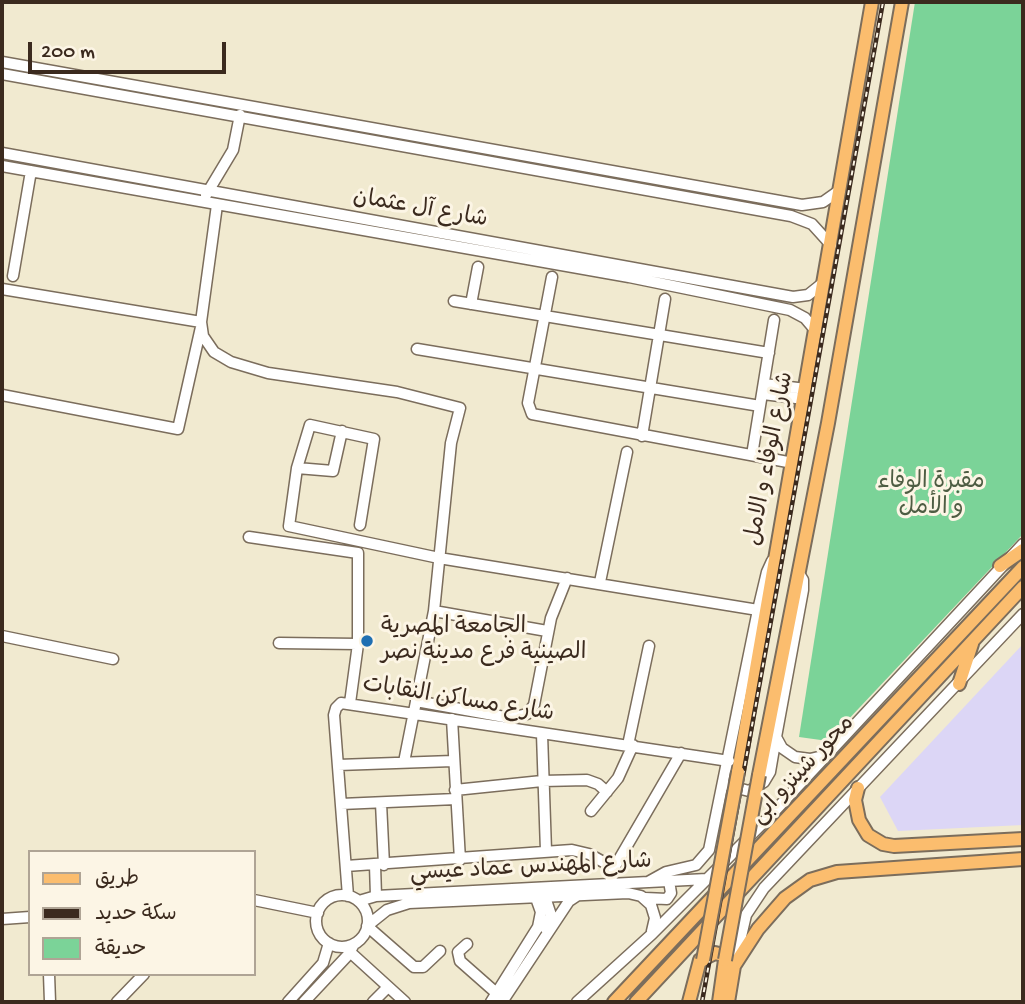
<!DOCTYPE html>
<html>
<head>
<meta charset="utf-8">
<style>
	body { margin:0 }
	#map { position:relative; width:1025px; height:1004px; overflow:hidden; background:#f1ead0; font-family:"Gochi Hand","Playpen Sans Arabic",sans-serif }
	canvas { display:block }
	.frame { position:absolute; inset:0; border:4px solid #3b2a1e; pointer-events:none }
	.legend { position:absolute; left:28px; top:850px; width:228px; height:126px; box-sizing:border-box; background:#fcf5e5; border:2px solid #afa495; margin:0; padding:9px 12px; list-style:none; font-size:21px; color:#3b2a1e }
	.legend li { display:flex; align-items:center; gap:14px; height:35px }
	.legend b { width:35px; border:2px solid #afa495 }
	.scale { position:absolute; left:28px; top:42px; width:198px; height:32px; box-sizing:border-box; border:4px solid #3b2a1e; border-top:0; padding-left:9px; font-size:21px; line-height:24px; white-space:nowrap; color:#3b2a1e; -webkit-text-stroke:5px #fcf5e5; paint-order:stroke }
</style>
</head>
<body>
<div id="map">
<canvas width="1025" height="1004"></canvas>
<div class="frame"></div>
<ul class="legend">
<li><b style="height:9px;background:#fbbd6e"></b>طريق</li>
<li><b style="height:9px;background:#3b2a1e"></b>سكة حديد</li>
<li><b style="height:19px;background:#7bd398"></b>حديقة</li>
</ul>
<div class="scale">200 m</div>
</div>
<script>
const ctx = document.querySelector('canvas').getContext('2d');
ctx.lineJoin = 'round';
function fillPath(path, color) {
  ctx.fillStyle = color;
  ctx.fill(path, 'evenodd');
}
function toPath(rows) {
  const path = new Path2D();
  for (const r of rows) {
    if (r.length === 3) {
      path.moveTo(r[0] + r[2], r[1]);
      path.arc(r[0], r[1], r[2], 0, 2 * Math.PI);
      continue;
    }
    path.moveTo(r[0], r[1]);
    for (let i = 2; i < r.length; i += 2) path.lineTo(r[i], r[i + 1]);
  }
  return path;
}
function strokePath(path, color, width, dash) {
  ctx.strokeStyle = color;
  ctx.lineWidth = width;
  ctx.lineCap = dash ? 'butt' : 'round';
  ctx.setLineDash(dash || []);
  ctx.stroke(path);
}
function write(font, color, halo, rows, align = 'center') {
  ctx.font = font + ' "Gochi Hand","Playpen Sans Arabic",sans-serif';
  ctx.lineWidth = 6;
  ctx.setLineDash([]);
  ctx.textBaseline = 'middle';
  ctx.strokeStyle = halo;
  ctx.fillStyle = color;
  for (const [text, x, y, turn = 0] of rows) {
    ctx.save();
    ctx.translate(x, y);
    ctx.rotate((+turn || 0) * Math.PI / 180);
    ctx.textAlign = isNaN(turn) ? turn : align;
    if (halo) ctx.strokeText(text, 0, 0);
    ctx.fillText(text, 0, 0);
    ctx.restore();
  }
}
fillPath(toPath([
	[1023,644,1023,825,898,831,880,797]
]), '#dcd6f6');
fillPath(toPath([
	[915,2,1023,2,1023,534,828,741,799,737]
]), '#7bd398');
const minor = toPath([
	[2,62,802,205,823,202,840,190],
	[2,74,791,216,812,224,831,245],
	[2,153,793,297,808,295,823,283],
	[2,166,629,277,790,310,805,318,816,331],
	[206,195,233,150,240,115],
	[217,205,201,322,203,336,214,352,231,362,268,373,397,392,460,408,451,443,434,611,404,762],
	[13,276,31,171],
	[552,277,528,403,532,414,793,463],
	[2,289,201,322],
	[454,301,769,353],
	[471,304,478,267],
	[417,349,760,406],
	[764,384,806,389],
	[763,394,804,399],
	[2,395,178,429,201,327],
	[642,436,665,299],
	[752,455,774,320],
	[297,468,333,471,342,431],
	[360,525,374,439,310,425,297,468,289,526,439,558,758,610],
	[249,537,358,553,358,644,350,703],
	[798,572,803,580,803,590,776,737,782,748,795,757,810,759,827,755],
	[600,582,627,452],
	[434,611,547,631],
	[2,636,113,659],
	[279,643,358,644],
	[416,701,510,718,527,714,534,705,551,618,567,578],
	[452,719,460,860],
	[542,734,546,851],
	[628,745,649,646],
	[338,765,453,761],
	[730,786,749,791,764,782,770,772,776,737],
	[455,790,542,781,587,780,598,784,607,792],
	[381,803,384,865],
	[341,804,456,799],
	[591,811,618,778,633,745],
	[375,865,376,896],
	[346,866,572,850,589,854,614,868],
	[648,882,666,872,696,865,709,850,758,610,767,572,772,561],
	[610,884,614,868,681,753],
	[342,921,26],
	[348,896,334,715,336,708,341,703,729,761],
	[545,897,551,915,546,929],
	[645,898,667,899,671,893,669,881],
	[254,900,318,913],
	[359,901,376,896,707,879],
	[2,919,30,917],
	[367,926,387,910,409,903,628,893,641,896,651,905,655,918,652,931],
	[367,926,414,967,423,967,440,951],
	[467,944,458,952,460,961,502,998],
	[350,952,405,1002],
	[735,962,746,915,764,888,1023,614],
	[49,974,50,1002],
	[117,1002,144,974],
	[288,1002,323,963,329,943],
	[304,1002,348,955,354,944],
	[373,1002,388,987],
	[491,1002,538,927,541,912,536,898],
	[502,1002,569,901,578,895],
	[577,1002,652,934,772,814,1023,544]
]);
const major = toPath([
	[1000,566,1023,550],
	[959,684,972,644],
	[738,772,872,2],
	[759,775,828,423,902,2],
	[858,788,855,800,859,820,868,835,883,844,894,846,1023,839],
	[614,1002,1023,567],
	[636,1002,1023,587],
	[689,1002,700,960,715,953,723,955,732,963],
	[719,1002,725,960],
	[728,1002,734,966,758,929,785,898,810,880,837,872,1023,859]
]);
strokePath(minor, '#7b6d5c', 13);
strokePath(major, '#7b6d5c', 16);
strokePath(minor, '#fff', 10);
strokePath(major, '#fbbd6e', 12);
const rail = toPath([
	[702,1002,883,2]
]);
strokePath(rail, '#3b2a1e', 4.5);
strokePath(rail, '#fcf5e5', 2, [5]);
const majorBridge = toPath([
	[703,960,738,772],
	[725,960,759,775]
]);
strokePath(majorBridge, '#7b6d5c', 16, []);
strokePath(majorBridge, '#fbbd6e', 12);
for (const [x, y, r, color] of [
	[367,641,7,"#1f6fb2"]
]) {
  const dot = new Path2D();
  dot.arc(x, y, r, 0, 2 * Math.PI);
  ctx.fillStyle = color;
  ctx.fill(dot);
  strokePath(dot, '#fcf5e5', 2.5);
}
write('23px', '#3b2a1e', '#fcf5e5', [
	["شارع آل عثمان",420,210,10],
	["شارع الوفاء و الامل",771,459,-79],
	["شارع مساكن النقابات",458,701,9],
	["محور شينزو ابى",804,771,-47],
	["شارع المهندس عماد عيسي",531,869,-3]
]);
write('23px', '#4e5d43', '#fcf5e5', [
	["مقبرة الوفاء",931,483],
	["و الأمل",931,509]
]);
write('23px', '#3b2a1e', '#fcf5e5', [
	["الجامعة المصرية",381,628],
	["الصينية فرع مدينة نصر",381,654]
], 'left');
</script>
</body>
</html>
